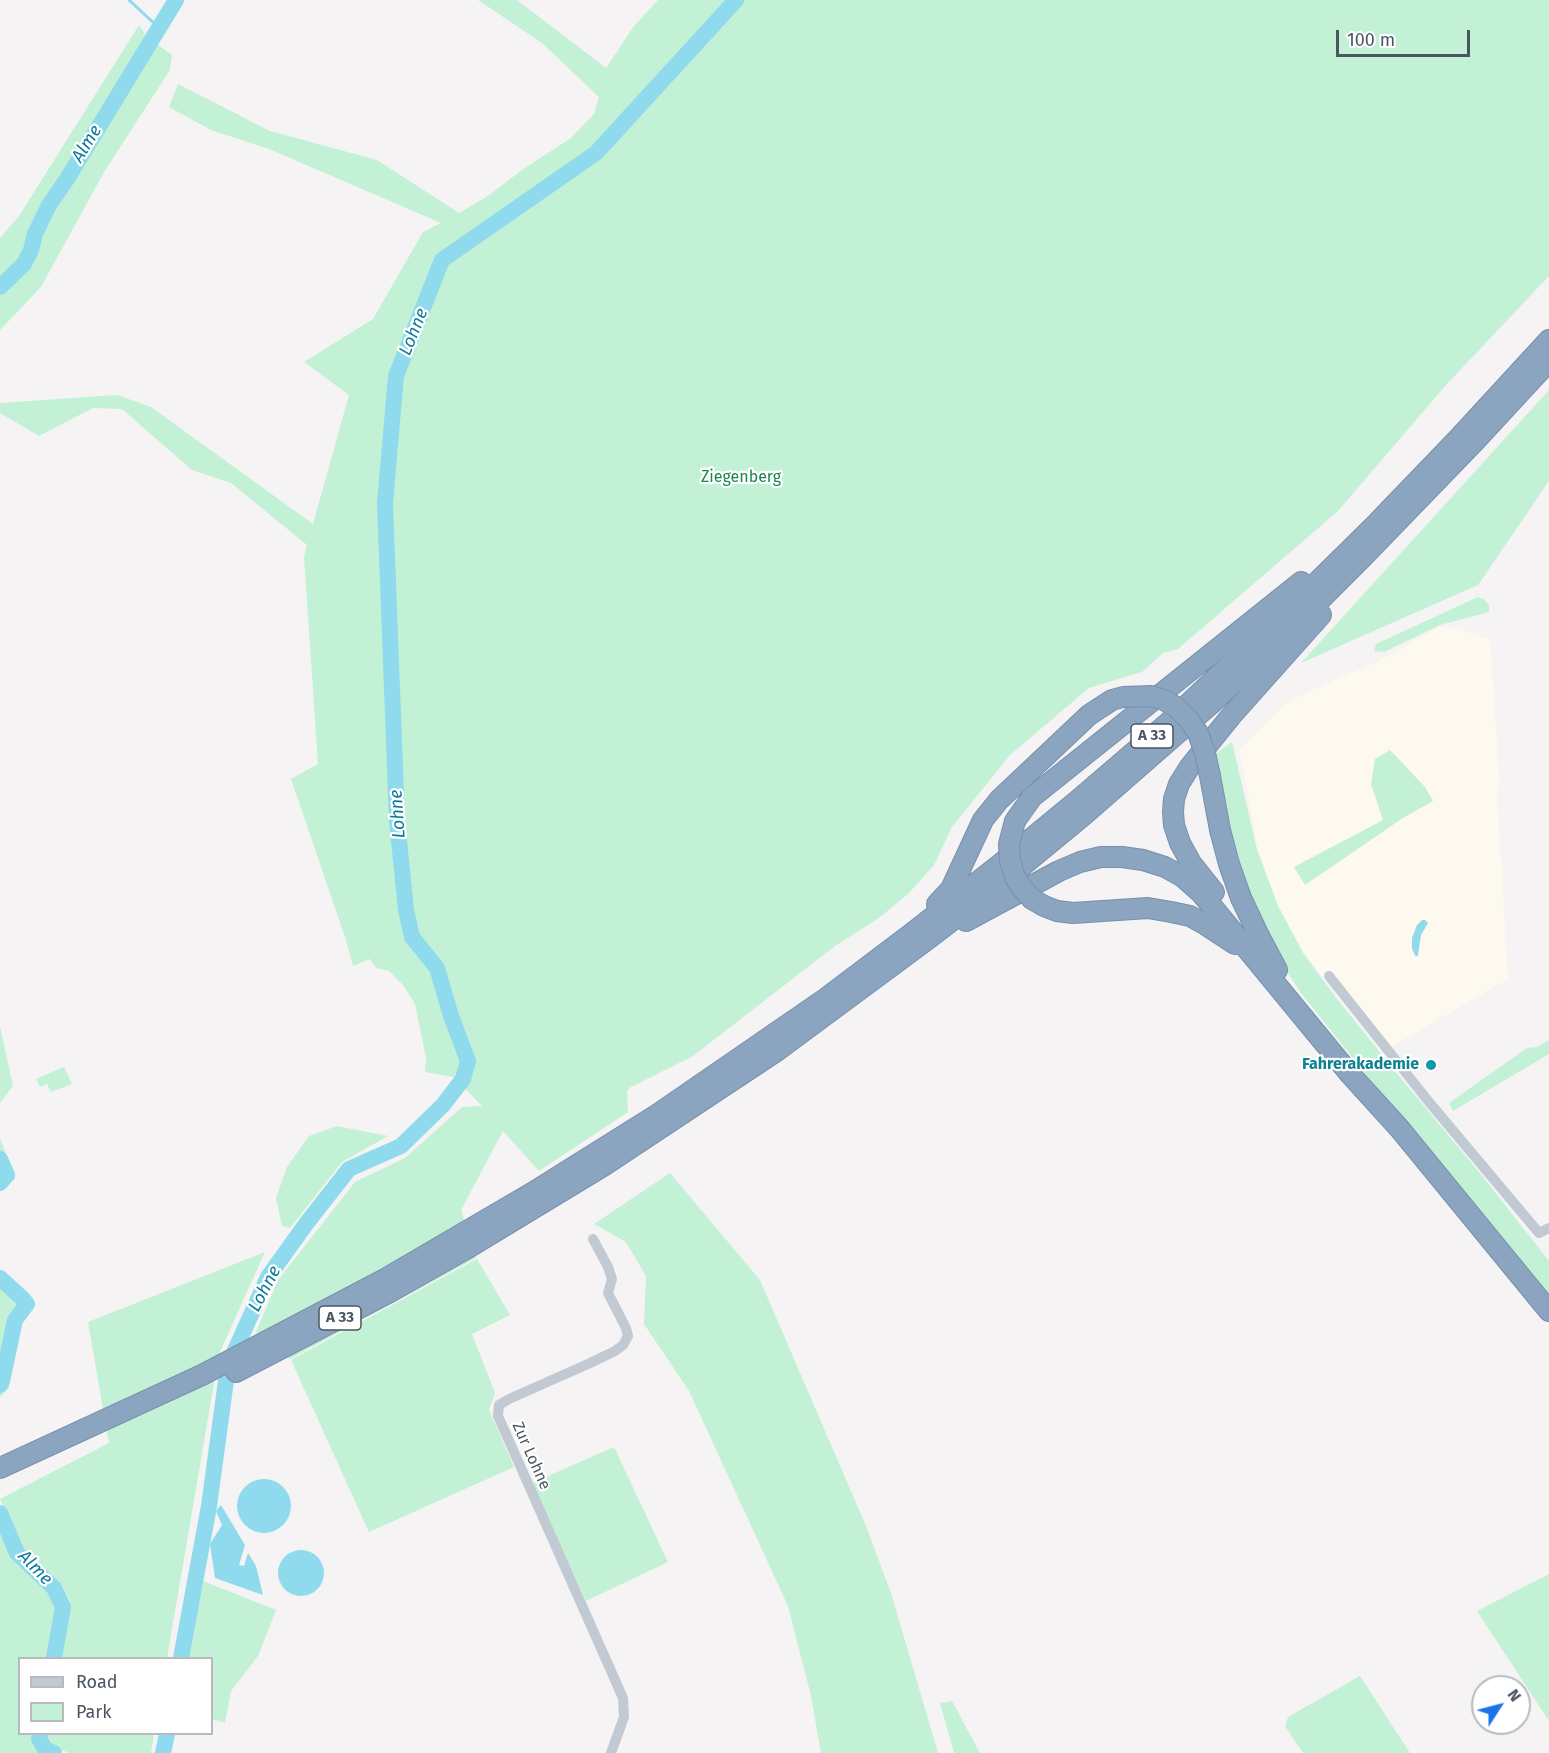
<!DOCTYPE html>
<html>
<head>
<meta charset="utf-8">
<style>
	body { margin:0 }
	#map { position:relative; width:1549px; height:1753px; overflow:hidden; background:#f5f3f3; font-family:"Fira Sans",sans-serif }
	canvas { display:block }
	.legend { position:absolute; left:18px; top:1657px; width:195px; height:78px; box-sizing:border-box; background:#fff; border:2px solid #b7bbc0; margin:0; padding:8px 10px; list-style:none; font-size:18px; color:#4a5661 }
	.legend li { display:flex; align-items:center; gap:12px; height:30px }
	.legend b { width:30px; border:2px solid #b7bbc0 }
	.north { position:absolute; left:1471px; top:1675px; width:60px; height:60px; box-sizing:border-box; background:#fff; border:2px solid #b7bbc0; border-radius:50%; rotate:54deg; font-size:16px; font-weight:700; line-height:24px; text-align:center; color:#4a5661 }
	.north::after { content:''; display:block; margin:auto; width:21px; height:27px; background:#1a73e8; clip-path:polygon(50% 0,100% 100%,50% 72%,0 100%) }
	.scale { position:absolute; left:1336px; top:30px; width:134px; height:27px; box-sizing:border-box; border:3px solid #4a5661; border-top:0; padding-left:8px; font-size:18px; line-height:21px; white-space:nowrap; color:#4a5661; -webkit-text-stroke:4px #fff; paint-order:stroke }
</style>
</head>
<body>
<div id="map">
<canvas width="1549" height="1753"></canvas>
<ul class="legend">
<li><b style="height:8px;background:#c1cad2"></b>Road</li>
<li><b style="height:16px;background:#c3f1d5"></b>Park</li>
</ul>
<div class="north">N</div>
<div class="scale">100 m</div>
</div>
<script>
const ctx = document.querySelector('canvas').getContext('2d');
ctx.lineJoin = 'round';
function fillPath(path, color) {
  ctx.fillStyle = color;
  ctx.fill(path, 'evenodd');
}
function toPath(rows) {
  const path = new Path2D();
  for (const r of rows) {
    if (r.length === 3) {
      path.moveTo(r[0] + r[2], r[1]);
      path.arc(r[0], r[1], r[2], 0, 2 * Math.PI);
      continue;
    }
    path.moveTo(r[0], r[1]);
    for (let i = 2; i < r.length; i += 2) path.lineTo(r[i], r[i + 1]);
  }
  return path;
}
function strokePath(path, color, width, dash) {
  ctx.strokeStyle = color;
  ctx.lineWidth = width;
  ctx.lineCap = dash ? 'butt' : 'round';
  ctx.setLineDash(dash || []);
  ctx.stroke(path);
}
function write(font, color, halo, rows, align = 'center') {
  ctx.font = font + ' "Fira Sans",sans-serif';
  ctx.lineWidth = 4.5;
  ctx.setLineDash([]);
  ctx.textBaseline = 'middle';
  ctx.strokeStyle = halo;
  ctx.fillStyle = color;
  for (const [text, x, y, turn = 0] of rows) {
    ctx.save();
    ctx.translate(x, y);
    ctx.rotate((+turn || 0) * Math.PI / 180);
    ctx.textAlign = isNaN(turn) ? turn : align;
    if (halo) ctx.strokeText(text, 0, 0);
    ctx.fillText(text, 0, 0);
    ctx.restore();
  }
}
fillPath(toPath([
	[1456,627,1490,640,1500,786,1497,787,1508,979,1391,1047,1333,974,1324,979,1304,952,1278,906,1258,849,1239,750,1288,701,1382,659,1438,628]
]), '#fdf9ef');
fillPath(toPath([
	[478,0,517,0,606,68,634,26,658,0,1549,0,1549,276,1446,385,1338,511,1178,649,1163,653,1142,672,1089,688,1010,755,952,827,934,865,909,893,879,918,835,946,693,1056,629,1088,627,1091,628,1112,539,1171,503,1131,461,1210,476,1258,290,1359,256,1332,278,1280,355,1182,405,1158,462,1107,482,1106,454,1077,425,1072,426,1058,415,1004,403,985,389,971,376,968,370,959,353,966,345,937,291,779,318,764,304,557,307,545,231,483,192,470,122,409,93,408,39,436,0,413,0,403,117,395,151,407,313,524,349,395,304,362,373,319,423,232,441,223,269,149,211,130,169,107,178,84,270,131,377,160,459,213,488,196,522,170,571,138,594,114,599,97,542,43],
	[139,25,147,37,172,55,170,70,104,172,41,287,0,330,0,238,19,216],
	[1549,390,1549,481,1478,585,1301,663],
	[1478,597,1485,600,1489,606,1489,612,1440,625,1384,652,1374,651,1376,644],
	[1232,742,1257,850,1278,906,1303,953,1337,999,1404,1082,1479,1172,1549,1261,1549,1301,1415,1136,1301,993,1268,942,1236,866,1213,756],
	[1390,750,1425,787,1433,801,1403,818,1305,885,1294,867,1383,820,1371,784,1375,759],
	[0,1026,13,1086,0,1103],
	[1549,1040,1549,1054,1453,1111,1449,1103,1527,1048,1537,1047],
	[64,1067,72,1084,51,1092,47,1084,40,1087,36,1079],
	[337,1126,388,1136,342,1162,290,1228,282,1226,276,1198,287,1167,309,1136],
	[0,1138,15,1179,0,1187],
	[670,1173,760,1280,866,1526,891,1593,938,1753,821,1753,811,1696,788,1606,689,1391,644,1324,646,1276,626,1242,594,1224],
	[265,1252,219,1354,167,1658,60,1658,70,1601,60,1583,22,1549,0,1499,109,1443,88,1322],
	[477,1259,510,1315,472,1334,495,1393,489,1410,514,1467,369,1532,291,1360],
	[0,1275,28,1300,30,1309,14,1330,9,1388,0,1397],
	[614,1447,668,1562,586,1601,532,1483],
	[0,1527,13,1556,50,1591,60,1608,51,1658,20,1658,20,1734,37,1734,36,1740,41,1752,43,1753,0,1753],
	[1549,1574,1549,1721,1477,1611],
	[203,1581,276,1610,258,1656,231,1691,225,1723,212,1719,212,1658,188,1658],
	[1360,1676,1410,1753,1303,1753,1285,1726,1288,1717],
	[952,1701,980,1753,954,1753,940,1703],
	[47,1734,154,1734,151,1753,70,1753,50,1746,46,1738]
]), '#c3f1d5');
fillPath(toPath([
	[1422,920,1425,920,1428,923,1421,935,1418,955,1416,957,1412,949,1412,938,1417,925],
	[264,1506,27],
	[221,1505,245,1545,239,1565,244,1566,248,1553,256,1566,263,1595,215,1578,210,1544,222,1525,216,1511],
	[301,1573,23]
]), '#90daee');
strokePath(toPath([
	[129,0,158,27]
]), '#90daee', 3);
strokePath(toPath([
	[0,287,24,264,31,250,35,234,49,205,67,179,176,0],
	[0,1159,7,1175,0,1183],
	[0,1278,23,1299,27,1304,15,1320,2,1381,0,1385],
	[0,1513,17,1553,54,1588,63,1607,54,1658],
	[181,1658,209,1506,228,1366,268,1277,306,1224,349,1169,401,1146,443,1105,463,1079,468,1061,451,1016,437,968,412,937,406,910,397,821,385,503,396,376,442,260,596,153,736,0],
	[40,1734,39,1739,45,1749,54,1753],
	[163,1753,167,1734]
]), '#90daee', 16);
const highway = toPath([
	[1210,776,1220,830,1229,864,1241,898,1259,936,1277,970],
	[1015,821,1032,797,1301,582],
	[1214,892,1191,863,1180,843,1174,825,1173,812,1174,799,1179,784,1189,768,1231,716,1321,615],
	[937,904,951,889,983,820,999,800,1089,715,1112,700,1123,697],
	[1044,906,1057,911,1073,913,1148,908,1171,912,1190,916,1206,925,1235,944],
	[966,921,1059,871,1080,862,1101,857,1122,857,1143,860,1165,867,1183,877,1201,893,1349,1073,1399,1128,1549,1311],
	[236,1372,390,1292,466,1249,603,1166,778,1050,928,939,1005,880,1085,814,1212,703,1316,604,1362,558,1476,440,1549,361],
	[0,1468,202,1375,385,1279,532,1193,658,1114,825,999,911,934,998,866,1077,801,1169,722,1309,590,1378,522,1456,441,1549,340]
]);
strokePath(highway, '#7690ad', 22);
strokePath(toPath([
	[1329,976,1429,1102,1539,1233,1549,1228],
	[593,1239,608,1267,612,1279,608,1293,626,1328,628,1336,623,1345,615,1351,588,1364,509,1399,499,1405,498,1416,623,1698,624,1717,611,1753]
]), '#c1cad2', 10);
strokePath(highway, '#8ba5c1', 20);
const highwayBridge = toPath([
	[1123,697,1151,696,1164,700,1176,707,1188,719,1198,733,1205,753,1210,776],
	[1015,821,1009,844,1010,861,1015,877,1022,888,1032,899,1044,906]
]);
strokePath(highwayBridge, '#7690ad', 22, []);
strokePath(highwayBridge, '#8ba5c1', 20);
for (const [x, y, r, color] of [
	[1431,1065,6,"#0f9aa8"]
]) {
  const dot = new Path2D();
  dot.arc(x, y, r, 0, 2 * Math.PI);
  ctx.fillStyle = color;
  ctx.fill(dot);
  strokePath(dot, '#fff', 2);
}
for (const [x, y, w] of [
	[1152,736,42],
	[340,1318,42]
]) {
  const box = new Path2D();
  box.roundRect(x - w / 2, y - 12, w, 24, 4.5);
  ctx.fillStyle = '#fff';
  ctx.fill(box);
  strokePath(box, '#4a5661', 1.5);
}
write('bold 15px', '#4a5661', null, [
	["A 33",1152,736],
	["A 33",340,1318]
]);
write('16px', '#17864f', '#fff', [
	["Ziegenberg",741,478]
]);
write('bold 16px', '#0d838f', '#fff', [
	["Fahrerakademie",1419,1065]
], 'right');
write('16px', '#4a5661', '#fff', [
	["Zur Lohne",531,1456,66]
]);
write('italic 18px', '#0c7c9b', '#fff', [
	["Alme",87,144,-58],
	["Lohne",414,332,-68],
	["Lohne",398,814,-94],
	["Lohne",265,1289,-62],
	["Alme",35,1568,46]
]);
</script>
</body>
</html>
